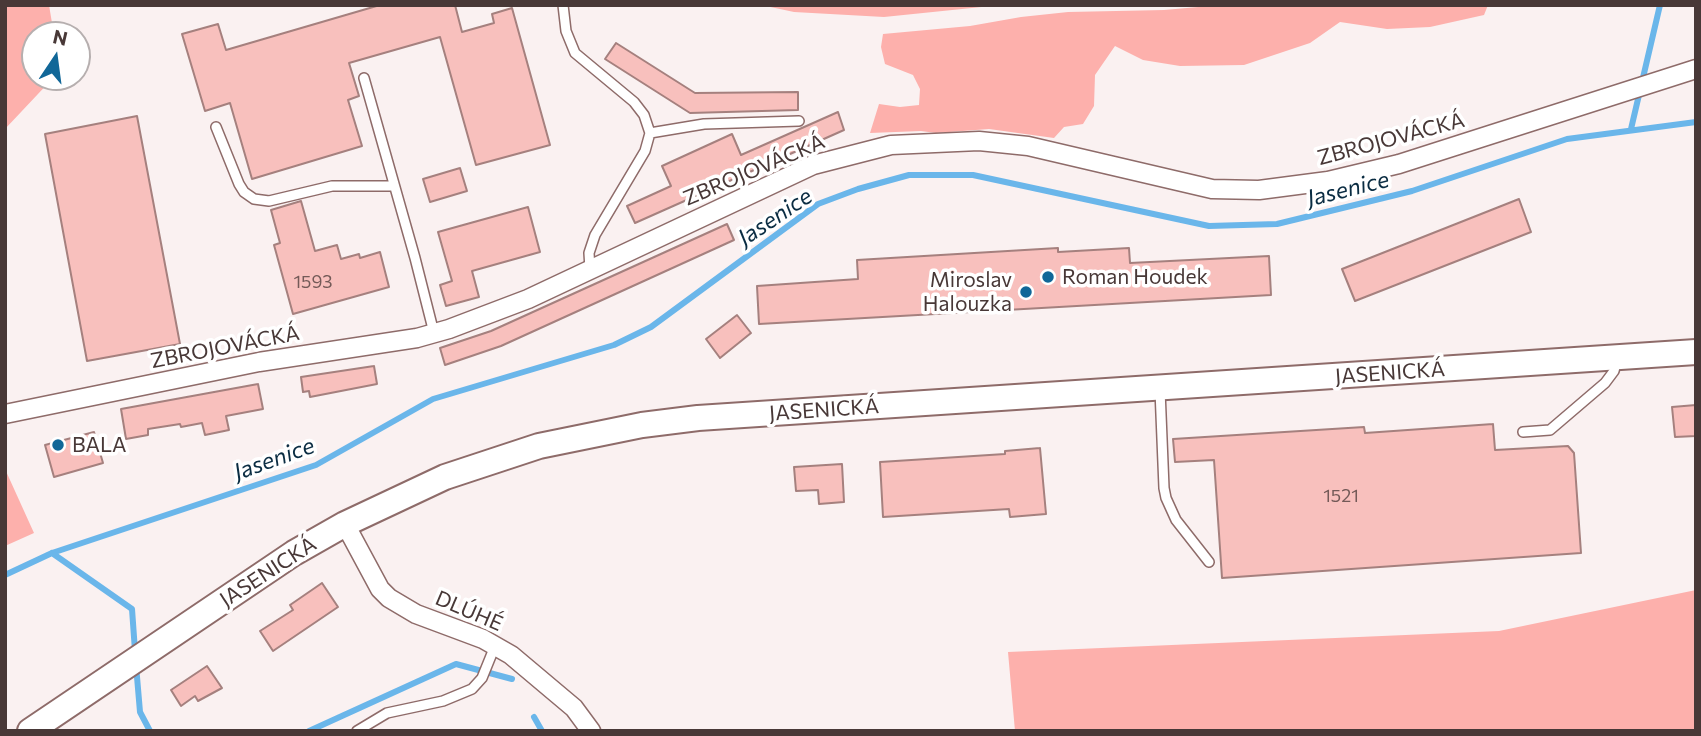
<!DOCTYPE html>
<html>
<head>
<meta charset="utf-8">
<style>
	body { margin:0 }
	#map { position:relative; width:1701px; height:736px; overflow:hidden; background:#faf1f1; font-family:Commissioner,sans-serif }
	canvas { display:block }
	.frame { position:absolute; inset:0; border:7px solid #483837; pointer-events:none }
	.north { position:absolute; left:21px; top:21px; width:70px; height:70px; box-sizing:border-box; background:#fff; border:2px solid #b6afaf; border-radius:50%; rotate:13deg; font-size:19px; font-weight:700; line-height:28px; text-align:center; color:#483837 }
	.north::after { content:''; display:block; margin:auto; width:24px; height:32px; background:#116798; clip-path:polygon(50% 0,100% 100%,50% 72%,0 100%) }
</style>
</head>
<body>
<div id="map">
<canvas width="1701" height="736"></canvas>
<div class="frame"></div>
<div class="north">N</div>
</div>
<script>
const ctx = document.querySelector('canvas').getContext('2d');
ctx.lineJoin = 'round';
function fillPath(path, color) {
  ctx.fillStyle = color;
  ctx.fill(path, 'evenodd');
}
function toPath(rows) {
  const path = new Path2D();
  for (const r of rows) {
    path.moveTo(r[0], r[1]);
    for (let i = 2; i < r.length; i += 2) path.lineTo(r[i], r[i + 1]);
  }
  return path;
}
function strokePath(path, color, width, dash) {
  ctx.strokeStyle = color;
  ctx.lineWidth = width;
  ctx.lineCap = dash ? 'butt' : 'round';
  ctx.setLineDash(dash || []);
  ctx.stroke(path);
}
function write(font, color, halo, rows, align = 'center') {
  ctx.font = font + ' Commissioner,sans-serif';
  ctx.lineWidth = 7;
  ctx.setLineDash([]);
  ctx.textBaseline = 'middle';
  ctx.strokeStyle = halo;
  ctx.fillStyle = color;
  for (const [text, x, y, turn = 0] of rows) {
    ctx.save();
    ctx.translate(x, y);
    ctx.rotate((+turn || 0) * Math.PI / 180);
    ctx.textAlign = isNaN(turn) ? turn : align;
    if (halo) ctx.strokeText(text, 0, 0);
    ctx.fillText(text, 0, 0);
    ctx.restore();
  }
}
fillPath(toPath([
	[5,5,49,5,54,35,35,35,35,77,54,77,5,129],
	[761,5,1001,5,884,17,794,12],
	[1221,5,1488,5,1484,15,1430,27,1387,29,1340,22,1310,43,1244,65,1180,66,1143,60,1115,46,1095,75,1094,106,1083,124,1064,127,1054,138,989,129,936,133,921,131,870,133,879,104,900,107,919,105,920,89,913,75,885,64,881,47,883,34,970,26,1021,17,1068,12,1164,10],
	[5,469,34,533,5,546],
	[1696,590,1696,731,1015,731,1008,652,1499,631]
]), '#fdb0ac');
strokePath(toPath([
	[1631,129,1660,5],
	[52,553,132,609,135,651],
	[5,575,52,553,316,465,433,399,614,345,651,327,818,204,858,189,909,175,973,175,1209,226,1277,224,1412,191,1567,139,1696,122],
	[136,665,140,712,150,731],
	[534,717,542,731],
	[309,731,456,664,512,679]
]), '#6ab6ea', 6);
const building = toPath([
	[380,5,455,5,462,32,494,23,492,14,512,8,550,145,476,165,440,37,349,63,359,96,348,100,362,146,252,179,230,103,205,111,182,34,218,24,226,50,380,5],
	[616,43,695,93,798,92,798,110,690,113,605,59,616,43],
	[838,112,844,130,635,223,627,206,671,186,662,166,732,134,741,155,838,112],
	[137,116,180,344,87,361,45,134,137,116],
	[460,168,467,191,430,202,423,179,460,168],
	[1519,199,1531,232,1355,301,1342,269,1519,199],
	[301,201,315,251,337,245,341,259,359,254,360,258,380,252,389,287,293,314,274,245,280,243,271,210,301,201],
	[528,207,540,252,472,271,479,297,446,306,440,285,452,281,438,232,528,207],
	[727,224,734,240,501,346,445,365,440,348,491,331,727,224],
	[1058,248,1058,252,1129,248,1130,263,1269,256,1271,295,759,324,757,286,858,279,857,260,1058,248],
	[737,315,751,333,720,358,706,339,737,315],
	[374,366,377,384,310,397,309,391,303,392,301,377,374,366],
	[258,384,263,409,226,416,229,430,205,435,202,423,181,427,180,424,148,429,148,435,126,439,121,409,258,384],
	[1696,405,1696,436,1675,437,1672,407,1696,405],
	[1493,424,1495,450,1568,446,1574,453,1581,553,1222,578,1214,460,1175,462,1173,439,1364,427,1365,433,1493,424],
	[94,432,103,463,54,477,45,445,94,432],
	[1040,448,1046,514,1010,517,1009,509,883,517,880,462,1005,454,1005,451,1040,448],
	[842,464,844,502,819,504,818,490,796,491,794,467,842,464],
	[322,583,338,607,273,651,260,631,293,610,290,605,322,583],
	[207,666,222,688,198,701,195,696,181,706,171,690,207,666]
]);
fillPath(building, '#f8c0bd');
strokePath(building, '#a5807e', 2);
const lane = toPath([
	[563,5,566,31,575,53,634,102,644,115,650,133,645,151,595,235,589,253,590,269],
	[364,78,415,258,434,333],
	[216,127,239,184,244,192,254,199,269,201,332,186,394,186],
	[650,133,704,124,799,121],
	[1160,390,1164,488,1166,498,1176,520,1209,562],
	[1523,432,1550,430,1605,383,1614,371,1617,359],
	[357,731,387,713,443,701,472,689,482,678,495,646]
]);
const street = toPath([
	[5,414,259,362,417,338,449,329,528,299,813,165,891,145,979,141,1028,146,1212,189,1259,190,1328,181,1399,164,1696,69],
	[345,524,380,589,389,598,416,614,483,639,511,655,574,708,591,731]
]);
const secondary = toPath([
	[30,731,294,553,345,524,445,477,539,446,642,425,698,418,1696,352]
]);
strokePath(lane, '#8e6b69', 12);
strokePath(street, '#8e6b69', 21);
strokePath(secondary, '#8e6b69', 28);
strokePath(lane, '#fff', 9);
strokePath(street, '#fff', 18);
strokePath(secondary, '#fff', 24);
for (const [x, y, r, color] of [
	[1048,277,7,"#116798"],
	[1026,292,7,"#116798"],
	[58,445,7,"#116798"]
]) {
  const dot = new Path2D();
  dot.arc(x, y, r, 0, 2 * Math.PI);
  ctx.fillStyle = color;
  ctx.fill(dot);
  strokePath(dot, '#fff', 2.5);
}
write('18px', '#745a58', null, [
	["1593",313,282],
	["1521",1341,496]
]);
write('21px', '#483837', '#fff', [
	["ZBROJOVÁCKÁ",1391,139,-15],
	["ZBROJOVÁCKÁ",754,170,-23],
	["ZBROJOVÁCKÁ",225,347,-11],
	["JASENICKÁ",1390,373,-4],
	["JASENICKÁ",824,410,-4],
	["JASENICKÁ",268,572,-33],
	["DLÚHÉ",469,611,23]
]);
write('21px', '#483837', '#fff', [
	["Roman Houdek",1062,277],
	["Miroslav",1012,280,"right"],
	["Halouzka",1012,304,"right"],
	["BALA",72,445]
], 'left');
write('italic 23px', '#0a2c42', '#fff', [
	["Jasenice",1348,189,-14],
	["Jasenice",775,217,-34],
	["Jasenice",274,459,-20]
]);
</script>
</body>
</html>
